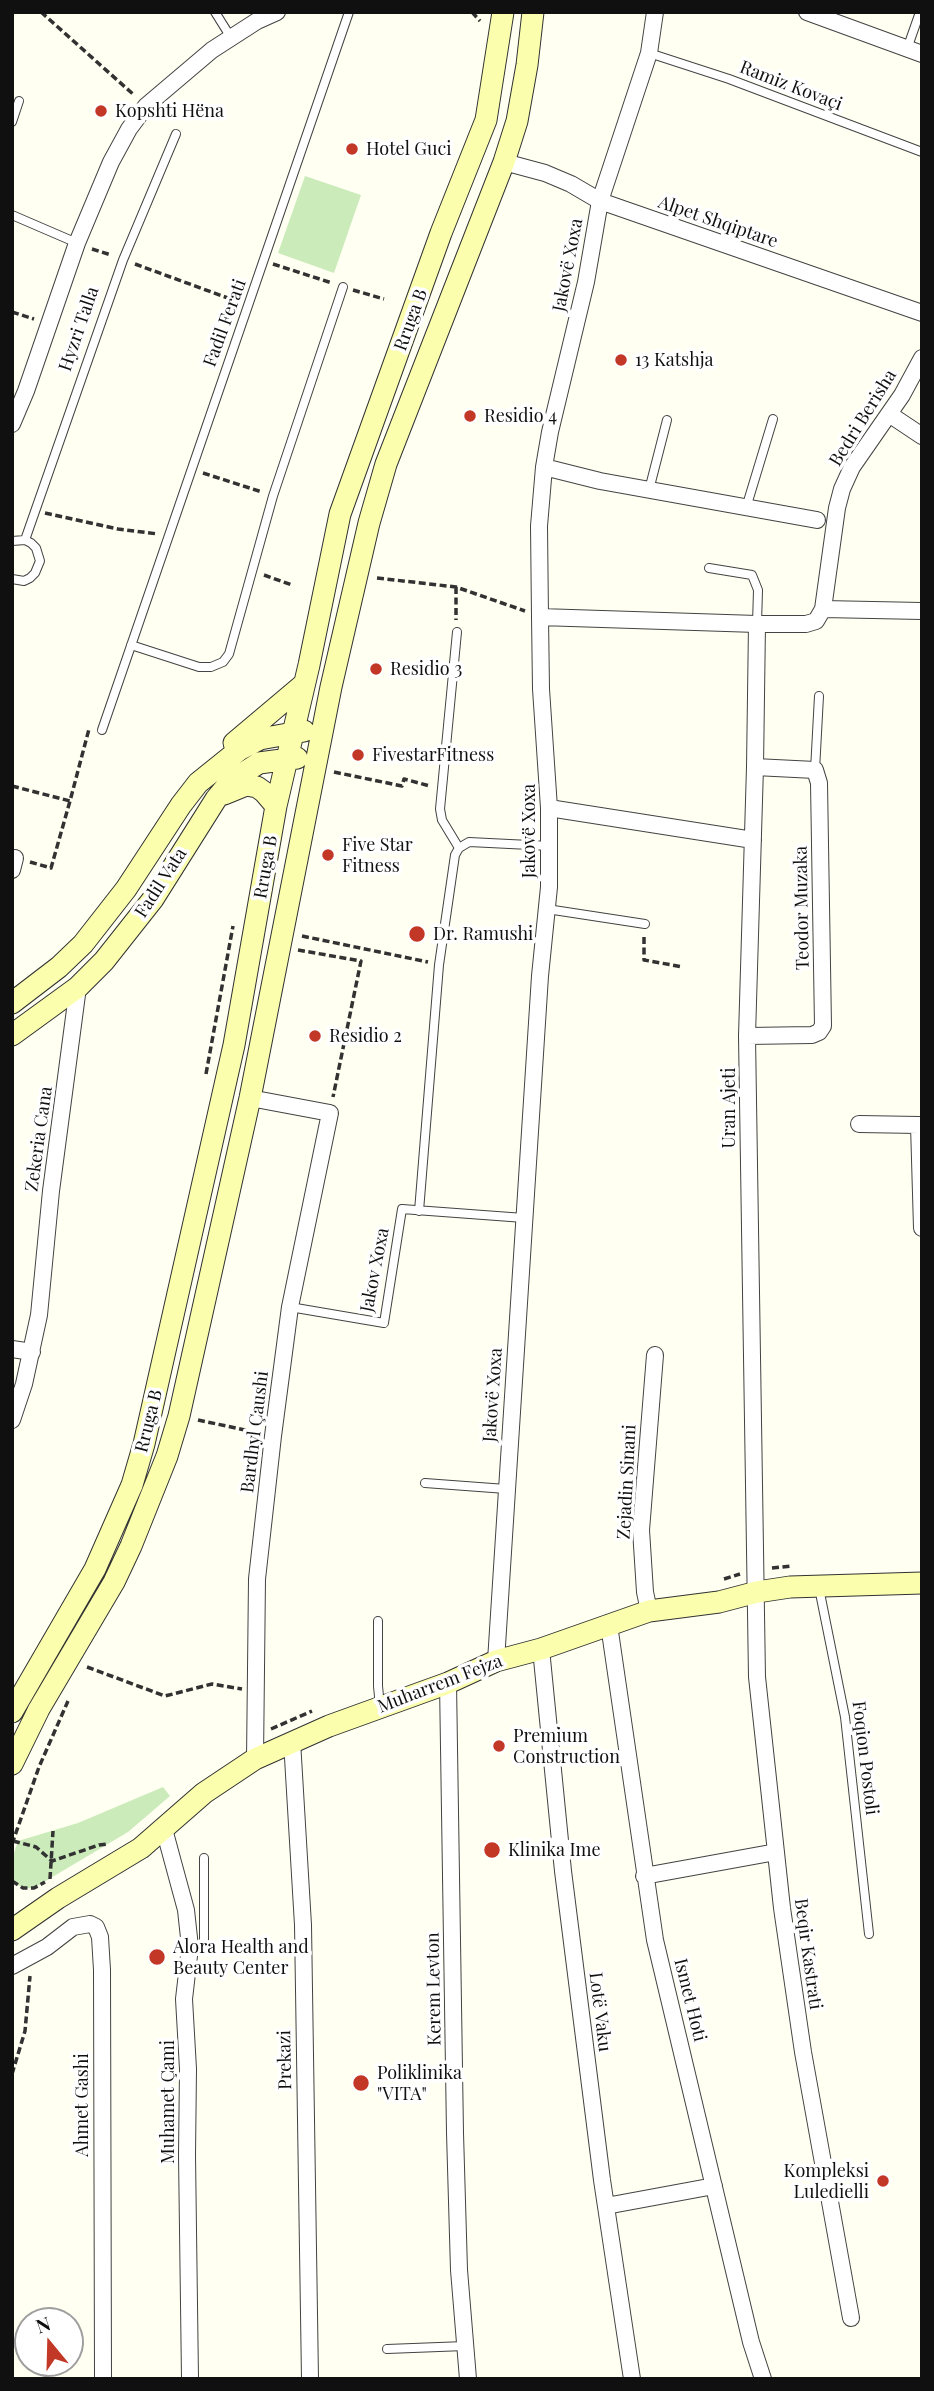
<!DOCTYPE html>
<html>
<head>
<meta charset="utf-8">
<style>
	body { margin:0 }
	#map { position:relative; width:934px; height:2391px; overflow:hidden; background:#fffff2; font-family:"Playfair Display",serif }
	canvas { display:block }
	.frame { position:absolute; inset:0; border:14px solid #101010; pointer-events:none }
	.north { position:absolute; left:14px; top:2307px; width:70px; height:70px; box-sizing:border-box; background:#fff; border:2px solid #9f9f9f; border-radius:50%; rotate:341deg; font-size:19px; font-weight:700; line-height:28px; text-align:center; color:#101010 }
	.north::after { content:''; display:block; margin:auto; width:24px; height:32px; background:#c23725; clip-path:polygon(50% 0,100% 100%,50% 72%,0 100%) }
</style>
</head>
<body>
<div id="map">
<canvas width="934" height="2391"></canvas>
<div class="frame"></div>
<div class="north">N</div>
</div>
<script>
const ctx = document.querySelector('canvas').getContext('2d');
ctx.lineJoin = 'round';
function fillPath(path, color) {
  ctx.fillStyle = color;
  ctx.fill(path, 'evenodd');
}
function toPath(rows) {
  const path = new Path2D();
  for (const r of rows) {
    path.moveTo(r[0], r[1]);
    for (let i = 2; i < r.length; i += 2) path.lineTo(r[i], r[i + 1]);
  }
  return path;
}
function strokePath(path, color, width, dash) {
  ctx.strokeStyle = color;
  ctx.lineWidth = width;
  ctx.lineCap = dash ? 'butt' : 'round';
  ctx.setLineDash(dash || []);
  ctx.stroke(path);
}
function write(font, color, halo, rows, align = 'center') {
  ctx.font = font + ' "Playfair Display",serif';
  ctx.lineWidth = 7;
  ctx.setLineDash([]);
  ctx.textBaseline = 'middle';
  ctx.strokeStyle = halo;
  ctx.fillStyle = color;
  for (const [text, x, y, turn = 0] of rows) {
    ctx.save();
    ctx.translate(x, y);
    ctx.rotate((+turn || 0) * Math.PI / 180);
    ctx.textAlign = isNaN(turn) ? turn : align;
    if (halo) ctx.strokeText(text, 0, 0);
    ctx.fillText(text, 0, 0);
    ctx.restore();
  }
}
fillPath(toPath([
	[305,176,361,195,334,273,278,253],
	[163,1787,170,1796,128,1832,34,1888,23,1888,12,1881,12,1859,18,1841,78,1823]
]), '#ccebbb');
const lane = toPath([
	[215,12,230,36],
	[907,49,920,12],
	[649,53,729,79,922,152],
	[12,122,19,101],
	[12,215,77,243],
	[649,490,667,420],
	[746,508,773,419],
	[25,540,123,260,176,134],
	[12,541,25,540,31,543,36,548,40,561,35,573,30,578,24,581,12,579],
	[709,568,752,575,758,590,757,624],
	[457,632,440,809,442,820,459,848],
	[131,645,199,667,211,667,223,662,229,654,273,496,343,287],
	[102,730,349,12],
	[815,770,819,696],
	[547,909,645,924],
	[419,1211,439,965,455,855,459,848,469,842,550,846],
	[290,1307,384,1323,402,1209,524,1218],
	[425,1483,506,1489],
	[819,1588,845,1717,869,1934],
	[378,1621,378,1686,380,1707],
	[190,1947,204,1950,204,1858],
	[387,2349,465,2346]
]);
const street = toPath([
	[807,12,922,54],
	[504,162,545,173,571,184,600,201,922,313],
	[889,414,922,436],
	[12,424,26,391,77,243,111,162,129,129,146,106,212,50,257,21,277,12],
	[544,467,600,481,817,520],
	[823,609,922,611],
	[540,617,757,624,806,624,816,621,823,609,837,508,842,489,852,467,902,395,922,358],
	[757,624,755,767,747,1036,757,1677,782,1908,803,2052,851,2318],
	[549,808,753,840],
	[12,870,15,858],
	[747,1036,812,1035,819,1032,823,1026,819,783,815,770,755,767],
	[250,1098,330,1113,290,1307,273,1436,257,1579,255,1759],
	[859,1124,919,1125,922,1228],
	[12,1349,32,1352],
	[12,1420,24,1384,39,1315,51,1191,78,987],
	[649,1611,645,1592,641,1530,655,1355],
	[609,1625,655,1940,751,2342,763,2379],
	[541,1649,563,1871,602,2180,632,2379],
	[496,1661,540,976,549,887,549,808,541,689,540,617,539,526,544,467,550,432,586,282,600,201,649,53,655,12],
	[448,1683,455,2133,459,2270,468,2379],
	[292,1741,303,1925,310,2379],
	[164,1829,186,1910,190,1947,184,1999,188,2069,187,2155,190,2379],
	[644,1876,776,1852],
	[12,1966,47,1947,73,1927,90,1924,96,1927,100,1937,102,1970,103,2379],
	[606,2206,714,2186]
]);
const secondary = toPath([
	[234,743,304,684],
	[224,794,246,785,257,787,264,792,276,806],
	[12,1003,59,967,83,944,126,889,181,805,198,783,239,750,260,739,304,731],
	[12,1035,78,987,104,961,153,899,216,799,231,781,259,763,297,758],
	[12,1712,95,1569,132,1485,144,1444,234,1045,276,806,309,665,340,514,441,233,486,120,503,12],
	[12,1764,39,1709,114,1582,131,1546,167,1456,179,1416,250,1098,331,687,369,523,386,464,504,162,517,121,527,65,533,12],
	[12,1930,58,1898,141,1848,204,1793,255,1759,329,1726,448,1683,496,1661,541,1649,649,1611,719,1602,757,1592,790,1587,922,1583]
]);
strokePath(lane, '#434343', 10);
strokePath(street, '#434343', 18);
strokePath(secondary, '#323232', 23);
strokePath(toPath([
	[41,12,134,95],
	[472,12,480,21],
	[92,249,111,255],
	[135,264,236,301],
	[273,264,332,283],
	[353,290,384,299],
	[12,312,34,319],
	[203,473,262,492],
	[45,513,118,529,158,534],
	[264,575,292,585],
	[377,578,456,587,525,611],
	[456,587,456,620],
	[334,772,402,786,404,779,430,786],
	[12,786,70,801,89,729],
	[30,862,51,868,70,801],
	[302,936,428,962],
	[644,937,644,960,683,967],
	[298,950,361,961,333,1097],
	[206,1074,233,926],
	[198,1420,259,1433],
	[772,1568,792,1566],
	[724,1579,740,1574],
	[87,1667,165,1696,212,1684,242,1689],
	[271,1729,312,1711],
	[13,1841,36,1847,52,1861,99,1845,107,1844],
	[12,1844,39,1767,68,1701],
	[50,1879,53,1831],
	[12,1881,23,1888,34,1888,45,1882],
	[12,2074,25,2031,30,1976],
	[12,2346,12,2355]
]), '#323232', 3.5, [7, 3.5]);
strokePath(lane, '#fff', 8);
strokePath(street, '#fff', 16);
strokePath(secondary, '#fbffad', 21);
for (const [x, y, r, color] of [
	[101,111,7,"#c23725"],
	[352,149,7,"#c23725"],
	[621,360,7,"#c23725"],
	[470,416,7,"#c23725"],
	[376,669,7,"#c23725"],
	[358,755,7,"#c23725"],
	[328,855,7,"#c23725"],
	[417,934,9,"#c23725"],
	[315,1036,7,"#c23725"],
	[499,1746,7,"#c23725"],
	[492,1850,9,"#c23725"],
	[157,1957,9,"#c23725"],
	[361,2083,9,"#c23725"],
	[883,2181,7,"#c23725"]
]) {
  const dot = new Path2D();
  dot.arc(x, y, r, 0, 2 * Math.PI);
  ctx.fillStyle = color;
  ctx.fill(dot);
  strokePath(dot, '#fff', 2.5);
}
write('18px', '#101010', '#fff', [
	["Ramiz Kovaçi",791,86,21],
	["Alpet Shqiptare",718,222,19],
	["Jakovë Xoxa",568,265,-79],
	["Rruga B",411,320,-70],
	["Fadil Ferati",225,323,-70],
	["Hyzri Talla",79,329,-71],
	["Bedri Berisha",863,418,-58],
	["Jakovë Xoxa",529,831,-90],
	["Rruga B",266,867,-80],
	["Fadil Vata",161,883,-57],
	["Teodor Muzaka",802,908,-91],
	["Uran Ajeti",729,1108,-90],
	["Zekeria Cana",39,1139,-82],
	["Jakov Xoxa",375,1270,-79],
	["Jakovë Xoxa",493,1395,-86],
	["Rruga B",149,1421,-76],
	["Bardhyl Çaushi",255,1432,-83],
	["Zejadin Sinani",627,1482,-87],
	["Muharrem Fejza",440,1684,-21],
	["Foqion Postoli",865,1758,83],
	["Beqir Kastrati",808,1954,82],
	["Kerem Levton",434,1989,-91],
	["Ismet Hoti",690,2000,76],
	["Lotë Vaku",600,2012,83],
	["Prekazi",285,2060,-91],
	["Muhamet Çami",168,2102,-90],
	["Ahmet Gashi",82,2105,-90]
]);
write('18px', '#101010', '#fff', [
	["Kopshti Hëna",115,111],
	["Hotel Guci",366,149],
	["13 Katshja",635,360],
	["Residio 4",484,416],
	["Residio 3",390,669],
	["FivestarFitness",372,755],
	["Five Star",342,845],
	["Fitness",342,866],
	["Dr. Ramushi",433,934],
	["Residio 2",329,1036],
	["Premium",513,1736],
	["Construction",513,1757],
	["Klinika Ime",508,1850],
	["Alora Health and",173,1947],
	["Beauty Center",173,1968],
	["Poliklinika",377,2073],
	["\"VITA\"",377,2094],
	["Kompleksi",869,2171,"right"],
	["Luledielli",869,2192,"right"]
], 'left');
</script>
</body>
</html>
